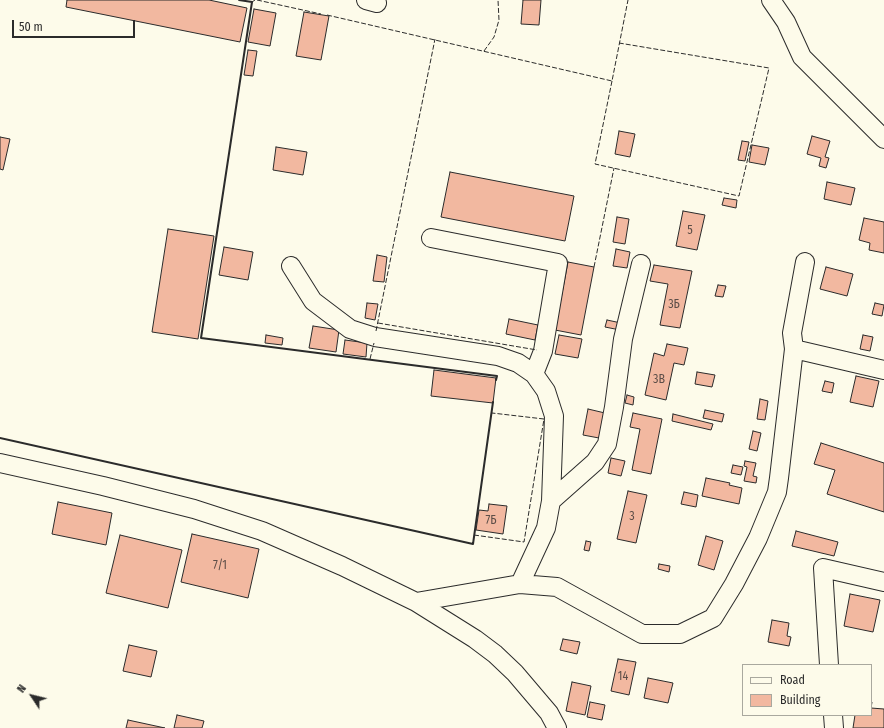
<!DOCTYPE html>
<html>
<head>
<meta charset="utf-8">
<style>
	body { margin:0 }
	#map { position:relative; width:884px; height:728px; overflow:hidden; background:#fdfbea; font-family:"Fira Sans Condensed",sans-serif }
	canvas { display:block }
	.legend { position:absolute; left:742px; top:664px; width:130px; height:52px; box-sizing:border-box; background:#fdfbea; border:1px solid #a9a89e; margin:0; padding:5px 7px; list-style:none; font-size:12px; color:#2b2b2b }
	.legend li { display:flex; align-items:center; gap:8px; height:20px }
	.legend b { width:20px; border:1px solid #a9a89e }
	.north { position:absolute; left:12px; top:676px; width:40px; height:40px; -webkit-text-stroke:3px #fdfbea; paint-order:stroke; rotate:305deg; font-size:11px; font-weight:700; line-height:16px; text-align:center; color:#2b2b2b }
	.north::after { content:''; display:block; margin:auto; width:14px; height:18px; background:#2b2b2b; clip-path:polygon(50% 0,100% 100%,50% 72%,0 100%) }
	.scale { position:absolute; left:12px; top:20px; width:123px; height:18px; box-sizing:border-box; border:2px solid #2b2b2b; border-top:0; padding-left:5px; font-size:12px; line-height:14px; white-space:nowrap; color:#2b2b2b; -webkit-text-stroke:3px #fdfbea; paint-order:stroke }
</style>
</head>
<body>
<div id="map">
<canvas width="884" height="728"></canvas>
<ul class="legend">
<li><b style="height:5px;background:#fdfbea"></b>Road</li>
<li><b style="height:11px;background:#f2b8a0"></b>Building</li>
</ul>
<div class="north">N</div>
<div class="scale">50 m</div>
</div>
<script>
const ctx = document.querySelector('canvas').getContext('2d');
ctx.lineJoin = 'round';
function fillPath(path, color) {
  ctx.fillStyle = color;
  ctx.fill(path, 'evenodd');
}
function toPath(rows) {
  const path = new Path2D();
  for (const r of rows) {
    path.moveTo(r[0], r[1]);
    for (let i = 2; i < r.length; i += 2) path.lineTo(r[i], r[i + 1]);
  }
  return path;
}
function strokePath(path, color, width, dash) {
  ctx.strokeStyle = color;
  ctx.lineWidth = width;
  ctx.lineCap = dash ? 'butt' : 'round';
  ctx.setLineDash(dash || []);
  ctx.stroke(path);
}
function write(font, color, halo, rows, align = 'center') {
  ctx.font = font + ' "Fira Sans Condensed",sans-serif';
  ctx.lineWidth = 3;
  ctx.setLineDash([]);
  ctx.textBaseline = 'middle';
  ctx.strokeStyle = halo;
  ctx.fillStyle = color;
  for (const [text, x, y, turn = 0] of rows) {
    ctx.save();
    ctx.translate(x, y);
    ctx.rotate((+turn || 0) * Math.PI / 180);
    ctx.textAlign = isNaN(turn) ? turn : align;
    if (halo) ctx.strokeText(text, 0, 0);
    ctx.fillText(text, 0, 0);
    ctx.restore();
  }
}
const building = toPath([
	[67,0,209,0,247,8,240,42,66,7,67,0],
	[523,0,541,0,539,25,521,24,523,0],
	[254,9,276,13,270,46,248,42,254,9],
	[304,12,329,16,321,60,296,56,304,12],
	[248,50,257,51,253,76,244,75,248,50],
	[619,131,635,134,630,157,615,154,619,131],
	[812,136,830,141,825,157,829,158,826,168,819,166,821,158,807,154,812,136],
	[0,137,10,139,3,170,0,169,0,137],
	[742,141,749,142,745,161,738,160,742,141],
	[752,145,769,148,765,165,749,162,752,145],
	[276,147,307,152,303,175,273,170,276,147],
	[450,172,574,196,565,241,441,217,450,172],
	[827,182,855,188,851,205,824,199,827,182],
	[724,198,737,200,736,208,722,205,724,198],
	[683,211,705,215,697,250,676,246,683,211],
	[617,217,629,219,625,244,613,242,617,217],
	[864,218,884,222,884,253,869,250,870,243,859,240,864,218],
	[168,229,214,236,198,339,152,332,168,229],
	[224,247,253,252,248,280,219,275,224,247],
	[616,249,630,252,627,268,613,266,616,249],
	[377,255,387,257,384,282,373,281,377,255],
	[568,262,594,267,581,335,555,330,568,262],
	[654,265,692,271,680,328,660,325,668,284,650,281,654,265],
	[826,267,853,274,847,296,820,289,826,267],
	[718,285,726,286,723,297,715,296,718,285],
	[367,303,378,304,375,320,365,318,367,303],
	[875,303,884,305,882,316,872,314,875,303],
	[509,319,538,325,535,340,506,334,509,319],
	[607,320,621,323,620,330,605,327,607,320],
	[313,326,339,330,336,352,309,348,313,326],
	[266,335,283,338,282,345,265,343,266,335],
	[559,335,582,339,578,358,555,354,559,335],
	[863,335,873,337,870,351,860,349,863,335],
	[345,340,367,343,366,357,343,354,345,340],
	[667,344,688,348,684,365,674,363,666,400,645,395,654,353,664,356,667,344],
	[434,370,496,378,493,403,431,396,434,370],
	[697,372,715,375,712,387,695,384,697,372],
	[856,376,879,381,873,407,850,402,856,376],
	[825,381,834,383,832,393,822,391,825,381],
	[627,395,634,397,633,405,625,403,627,395],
	[760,399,768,401,765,420,757,419,760,399],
	[588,409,605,413,599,438,583,435,588,409],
	[705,410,724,414,722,422,703,418,705,410],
	[633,413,662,419,651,474,632,470,640,429,630,427,633,413],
	[673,414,713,424,711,430,672,421,673,414],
	[753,431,761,433,757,451,749,449,753,431],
	[821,443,884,463,884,512,827,494,835,470,814,464,821,443],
	[611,458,625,461,621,476,608,473,611,458],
	[745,461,756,463,753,476,757,477,756,483,744,481,747,467,744,466,745,461],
	[733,465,743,467,741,475,731,473,733,465],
	[706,478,730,483,729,485,742,488,739,504,702,496,706,478],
	[628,491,647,495,636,543,617,539,628,491],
	[684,492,698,495,696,507,681,504,684,492],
	[58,502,112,513,106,545,52,534,58,502],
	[489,504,507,506,503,534,476,530,479,510,488,511,489,504],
	[796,531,838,542,834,556,792,546,796,531],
	[192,534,259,549,248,598,181,582,192,534],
	[120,535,182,550,168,608,106,593,120,535],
	[706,536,723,541,714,570,698,565,706,536],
	[586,541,591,542,589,551,584,550,586,541],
	[659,564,670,566,669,572,658,569,659,564],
	[850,594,880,600,873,632,844,626,850,594],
	[772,620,789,623,787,636,791,637,789,646,768,642,772,620],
	[563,639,580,642,577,654,560,650,563,639],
	[129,645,157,651,151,677,123,671,129,645],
	[618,659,636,662,629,695,611,691,618,659],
	[648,678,673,683,668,703,644,698,648,678],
	[572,682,591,686,585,715,566,711,572,682],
	[590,702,605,705,602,720,587,717,590,702],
	[871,702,872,702,871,708,884,709,884,728,853,728,855,715,871,715,871,702],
	[177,715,204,721,202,728,174,728,177,715],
	[128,720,165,728,126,728,128,720]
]);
fillPath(building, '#f2b8a0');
strokePath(building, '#2b2b2b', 1);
const minor = toPath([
	[366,0,377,3],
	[771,0,786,22,802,57,884,139],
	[431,238,558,263,543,351,534,374],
	[291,266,313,301,350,329,375,337,498,356,518,363,534,374,546,391,554,416,551,501],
	[794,349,884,370],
	[0,463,103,486,194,509,262,531,342,566,416,602,475,639,495,654,515,673,549,713,557,728],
	[520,584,546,528,551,501,595,462,607,444,614,407,623,339,641,264],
	[416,602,520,584,557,587,642,634,680,634,713,618,734,584,758,538,777,492,779,478,794,349,792,333,805,262],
	[829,665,823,568,884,582],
	[833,715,834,728]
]);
strokePath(minor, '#2b2b2b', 20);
strokePath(minor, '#fdfbea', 18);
strokePath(toPath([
	[257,0,321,14],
	[252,2,255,0],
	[327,15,612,81,628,0],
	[484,51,494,37,499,20,498,0],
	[612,81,595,164,739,196,769,68,619,43],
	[594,267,614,168],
	[378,323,537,350],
	[376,331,435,39],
	[370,359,374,343],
	[474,535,524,542,544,419,492,413]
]), '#2b2b2b', 1, [5, 2]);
strokePath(toPath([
	[239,0,252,2,201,338,497,376,496,380],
	[0,438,473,544,493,402]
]), '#2b2b2b', 2);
write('12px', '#5d4e48', null, [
	["5",690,231],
	["3Б",674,305],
	["3В",659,380],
	["3",632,517],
	["7Б",491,521],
	["7/1",220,566],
	["14",623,677]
]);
</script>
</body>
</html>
